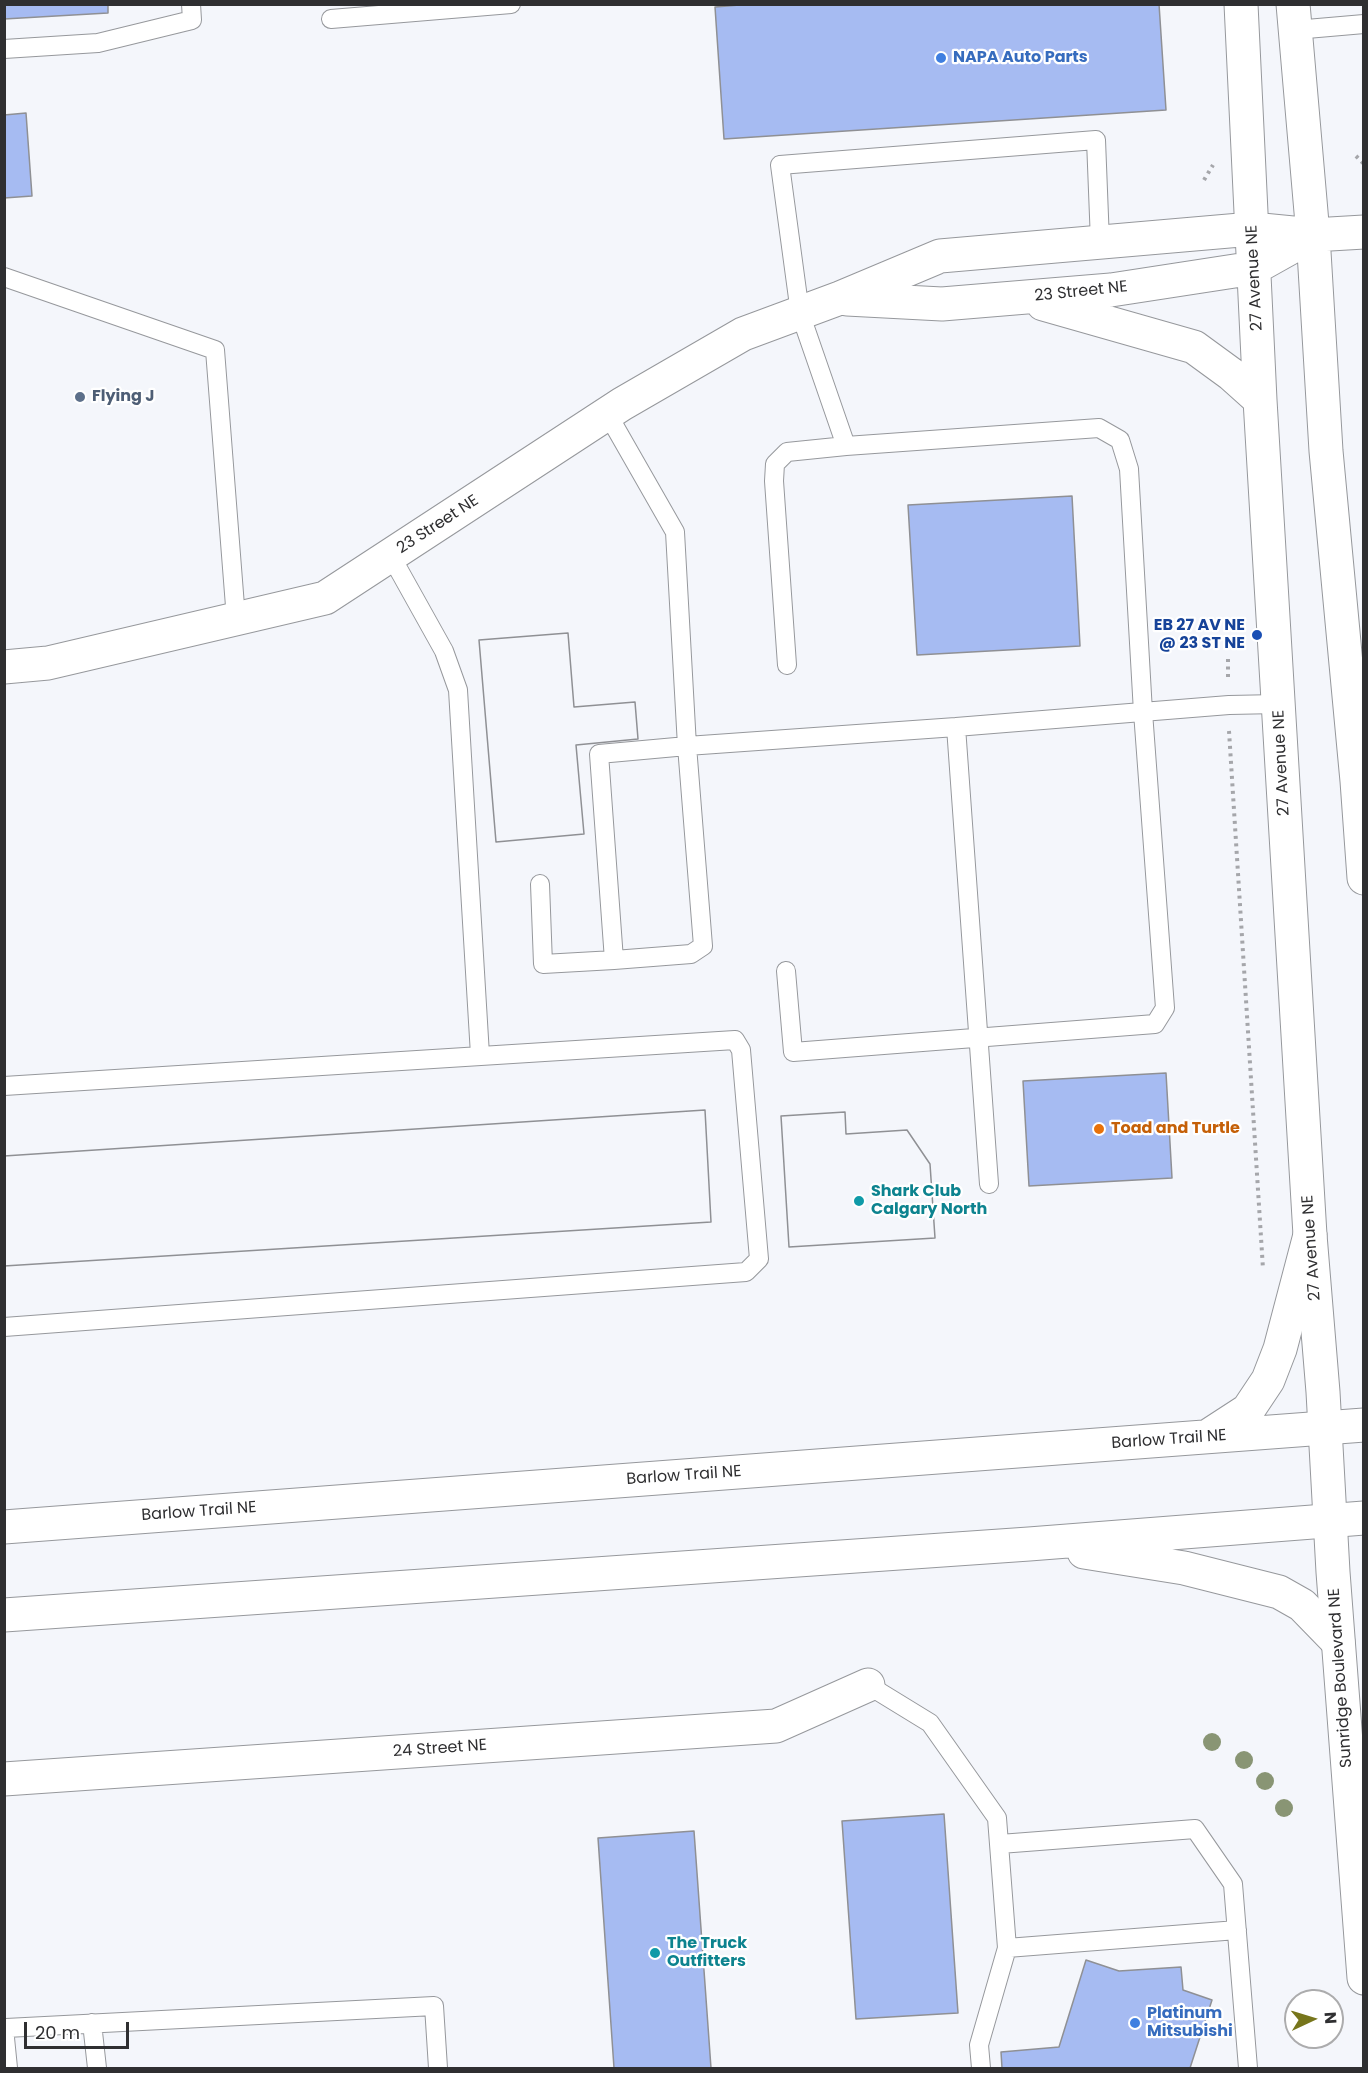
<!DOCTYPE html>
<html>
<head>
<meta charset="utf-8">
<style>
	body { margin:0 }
	#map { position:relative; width:1368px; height:2073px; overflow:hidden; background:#f4f6fb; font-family:Poppins,sans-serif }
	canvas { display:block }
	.frame { position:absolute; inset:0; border:6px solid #2f2f31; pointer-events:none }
	.north { position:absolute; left:1284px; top:1989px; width:60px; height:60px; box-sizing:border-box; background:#fff; border:2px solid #acacad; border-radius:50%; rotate:86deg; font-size:16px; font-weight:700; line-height:24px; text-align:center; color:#2f2f31 }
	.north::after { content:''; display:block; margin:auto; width:21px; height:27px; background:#77761c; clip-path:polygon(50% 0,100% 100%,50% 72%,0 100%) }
	.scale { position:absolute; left:24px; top:2022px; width:105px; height:27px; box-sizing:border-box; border:3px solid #2f2f31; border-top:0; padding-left:8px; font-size:18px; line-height:21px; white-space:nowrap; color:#2f2f31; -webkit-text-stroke:4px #fff; paint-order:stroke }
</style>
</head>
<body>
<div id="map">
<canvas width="1368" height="2073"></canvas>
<div class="frame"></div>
<div class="north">N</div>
<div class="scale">20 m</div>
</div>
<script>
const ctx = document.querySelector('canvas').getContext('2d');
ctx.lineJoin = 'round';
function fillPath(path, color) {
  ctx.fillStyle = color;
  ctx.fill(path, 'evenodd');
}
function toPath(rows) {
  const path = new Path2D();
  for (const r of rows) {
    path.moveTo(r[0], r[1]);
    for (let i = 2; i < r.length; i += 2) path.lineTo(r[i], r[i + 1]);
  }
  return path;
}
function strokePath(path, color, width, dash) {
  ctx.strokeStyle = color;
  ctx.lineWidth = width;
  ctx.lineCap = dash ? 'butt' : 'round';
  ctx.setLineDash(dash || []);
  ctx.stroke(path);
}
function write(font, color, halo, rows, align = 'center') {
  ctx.font = font + ' Poppins,sans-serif';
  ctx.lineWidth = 4.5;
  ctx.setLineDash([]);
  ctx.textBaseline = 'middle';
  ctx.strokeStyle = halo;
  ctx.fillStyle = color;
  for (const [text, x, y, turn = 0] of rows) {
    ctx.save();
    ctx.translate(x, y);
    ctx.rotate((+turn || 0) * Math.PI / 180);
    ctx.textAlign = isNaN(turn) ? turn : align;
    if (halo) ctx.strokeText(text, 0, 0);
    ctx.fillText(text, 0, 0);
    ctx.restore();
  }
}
const building = toPath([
	[4,4,108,4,108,13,4,19,4,4],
	[752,4,1159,4,1166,110,724,139,715,7,752,4],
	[26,113,32,196,4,198,4,115,26,113],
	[1072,496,1080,646,917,655,908,505,1072,496],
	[568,633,574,707,635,702,638,739,576,745,584,834,496,842,479,640,568,633],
	[568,633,574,707,635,702,638,739,576,745,584,834,496,842,479,640,568,633],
	[1166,1073,1172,1178,1029,1186,1023,1081,1166,1073],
	[705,1110,711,1222,4,1266,4,1156,705,1110],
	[705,1110,711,1222,4,1266,4,1156,705,1110],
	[845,1112,846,1134,907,1130,930,1164,935,1238,789,1247,781,1116,845,1112],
	[845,1112,846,1134,907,1130,930,1164,935,1238,789,1247,781,1116,845,1112],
	[944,1814,958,2013,856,2019,842,1821,944,1814],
	[694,1831,711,2068,614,2068,598,1838,694,1831],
	[1086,1960,1119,1971,1181,1967,1183,1990,1212,2000,1190,2068,1002,2068,1001,2052,1059,2047,1086,1960]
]);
fillPath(building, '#a6bbf2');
strokePath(building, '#8f9094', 1.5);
const lane = toPath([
	[331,19,511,4],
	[1295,30,1364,24],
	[4,49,98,43,192,20,191,4],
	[4,277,215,350,236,619],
	[607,413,675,532,687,746,956,727,1229,705,1278,704],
	[391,556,444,651,458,690,480,1055],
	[787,665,774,481,775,464,787,452,846,446],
	[956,727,989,1184],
	[540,884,543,964,614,960,691,954,703,946,687,746,599,754,614,960],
	[786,971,793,1052,1155,1024,1165,1008,1143,712,1129,469,1120,440,1099,428,846,446,800,313,780,165,1096,140,1100,242],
	[4,1086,735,1040,741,1050,759,1259,746,1272,4,1327],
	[868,1685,930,1723,997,1818,1007,1948,979,2045,981,2068],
	[1000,1844,1195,1829,1233,1884,1248,2068],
	[1007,1948,1237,1930],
	[92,2023,97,2068],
	[4,2028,8,2068],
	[6,2028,434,2006,438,2068]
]);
const street = toPath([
	[4,1779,776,1726,868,1685]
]);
const secondary = toPath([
	[1241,4,1260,400,1310,1235,1323,1392,1333,1572,1364,1978],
	[1293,4,1313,235,1326,451,1357,781,1364,878],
	[847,299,942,304,1111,290,1254,268,1313,235],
	[1043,304,1194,347,1231,374,1260,400],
	[4,667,48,663,325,598,622,404,743,334,840,298,940,256,1252,229,1313,235,1364,232]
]);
const primary = toPath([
	[1208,1436,1248,1410,1268,1380,1280,1349,1310,1235],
	[4,1527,1364,1425],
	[1084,1552,1184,1568,1279,1592,1302,1605,1338,1642],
	[4,1615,1029,1544,1364,1518]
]);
strokePath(lane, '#96989c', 20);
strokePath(street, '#96989c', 35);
strokePath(secondary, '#96989c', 35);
strokePath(primary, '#96989c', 35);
strokePath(toPath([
	[1356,156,1364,164],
	[1204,180,1213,165],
	[1228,659,1228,679],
	[1229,731,1263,1269]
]), '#a5a6aa', 4, [3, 4.5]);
strokePath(lane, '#fff', 18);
strokePath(street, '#fff', 33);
strokePath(secondary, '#fff', 33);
strokePath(primary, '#fff', 33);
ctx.fillStyle = '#899574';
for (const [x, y] of [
	[1212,1742],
	[1244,1760],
	[1265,1781],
	[1284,1808]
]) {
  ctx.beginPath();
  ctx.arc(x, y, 9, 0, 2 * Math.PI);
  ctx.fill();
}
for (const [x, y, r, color] of [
	[941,58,6,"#3f7fe0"],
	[80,397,6,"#5c6f8a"],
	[1257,635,6,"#1a4fb4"],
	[1099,1129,6,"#e8710a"],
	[859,1201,6,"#0f9aa8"],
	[655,1953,6,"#0f9aa8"],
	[1135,2023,6,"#3f7fe0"]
]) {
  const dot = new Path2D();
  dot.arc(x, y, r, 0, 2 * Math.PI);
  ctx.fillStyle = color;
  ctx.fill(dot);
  strokePath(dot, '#fff', 2);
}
write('bold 16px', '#366cbe', '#fff', [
	["NAPA Auto Parts",953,58],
	["Platinum",1147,2014],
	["Mitsubishi",1147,2032]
], 'left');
write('16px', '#2f2f31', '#fff', [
	["27 Avenue NE",1255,278,-93],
	["23 Street NE",1081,292,-6],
	["23 Street NE",438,525,-33],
	["27 Avenue NE",1282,763,-93],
	["27 Avenue NE",1312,1248,-94],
	["Barlow Trail NE",1169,1440,-4],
	["Barlow Trail NE",684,1476,-4],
	["Barlow Trail NE",199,1512,-4],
	["Sunridge Boulevard NE",1341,1678,-94],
	["24 Street NE",440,1749,-4]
]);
write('bold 16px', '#4e5e75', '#fff', [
	["Flying J",92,397]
], 'left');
write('bold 16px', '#164399', '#fff', [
	["EB 27 AV NE",1245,626],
	["@ 23 ST NE",1245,644]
], 'right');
write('bold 16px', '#c56008', '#fff', [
	["Toad and Turtle",1111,1129]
], 'left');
write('bold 16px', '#0d838f', '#fff', [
	["Shark Club",871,1192],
	["Calgary North",871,1210],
	["The Truck",667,1944],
	["Outfitters",667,1962]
], 'left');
</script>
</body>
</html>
